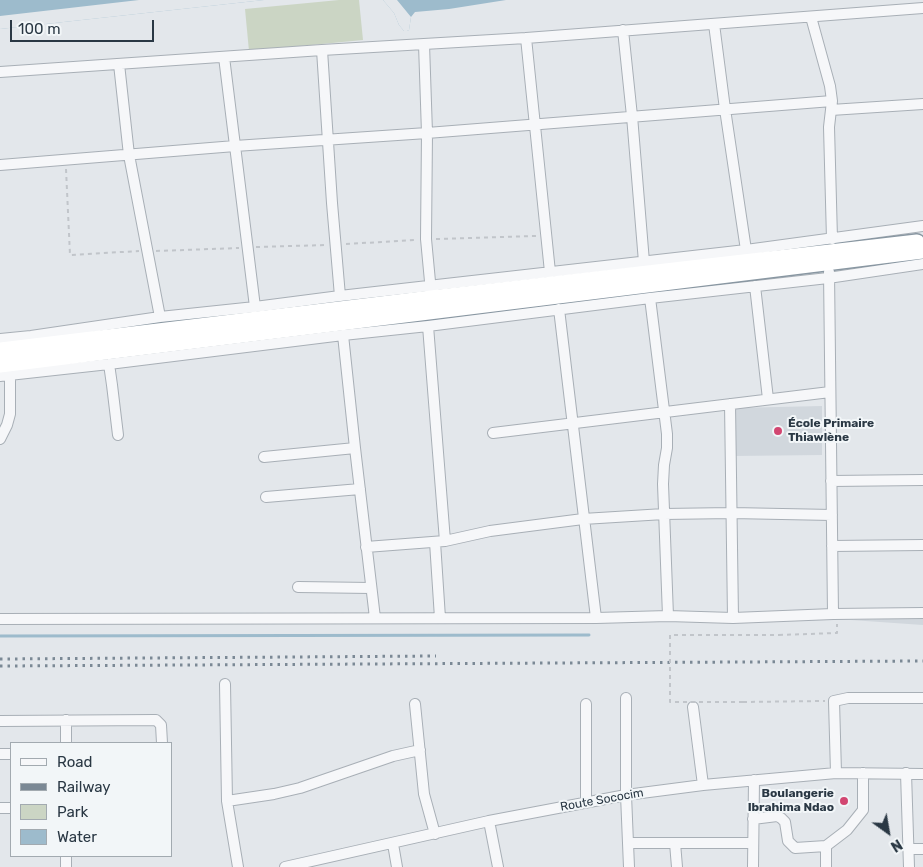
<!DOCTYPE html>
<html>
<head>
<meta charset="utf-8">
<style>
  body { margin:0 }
  #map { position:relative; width:923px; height:867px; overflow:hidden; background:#e3e7eb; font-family:Rubik,sans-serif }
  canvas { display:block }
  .legend { position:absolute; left:10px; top:742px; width:162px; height:115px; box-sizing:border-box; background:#f2f6f8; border:1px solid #a2aab0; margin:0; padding:6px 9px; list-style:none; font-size:15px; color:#2a3844 }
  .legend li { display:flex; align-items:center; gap:10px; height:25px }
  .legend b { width:25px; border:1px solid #a2aab0 }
  .north { position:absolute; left:863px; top:807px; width:50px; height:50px; -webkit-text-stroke:4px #f2f6f8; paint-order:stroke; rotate:148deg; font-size:14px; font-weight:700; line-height:20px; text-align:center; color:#2a3844 }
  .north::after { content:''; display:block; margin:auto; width:18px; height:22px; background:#2a3844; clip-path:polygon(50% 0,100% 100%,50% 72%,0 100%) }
  .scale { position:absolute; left:10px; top:20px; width:144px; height:22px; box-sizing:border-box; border:2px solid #2a3844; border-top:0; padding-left:6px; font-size:15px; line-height:18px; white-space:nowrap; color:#2a3844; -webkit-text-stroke:4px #f2f6f8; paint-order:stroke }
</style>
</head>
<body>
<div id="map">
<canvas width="923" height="867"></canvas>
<ul class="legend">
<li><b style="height:6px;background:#f6f7f9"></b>Road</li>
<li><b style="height:6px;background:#7b8995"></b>Railway</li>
<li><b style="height:14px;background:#cbd5c4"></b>Park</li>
<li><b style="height:14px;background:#9dbbcc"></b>Water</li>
</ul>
<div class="north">N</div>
<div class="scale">100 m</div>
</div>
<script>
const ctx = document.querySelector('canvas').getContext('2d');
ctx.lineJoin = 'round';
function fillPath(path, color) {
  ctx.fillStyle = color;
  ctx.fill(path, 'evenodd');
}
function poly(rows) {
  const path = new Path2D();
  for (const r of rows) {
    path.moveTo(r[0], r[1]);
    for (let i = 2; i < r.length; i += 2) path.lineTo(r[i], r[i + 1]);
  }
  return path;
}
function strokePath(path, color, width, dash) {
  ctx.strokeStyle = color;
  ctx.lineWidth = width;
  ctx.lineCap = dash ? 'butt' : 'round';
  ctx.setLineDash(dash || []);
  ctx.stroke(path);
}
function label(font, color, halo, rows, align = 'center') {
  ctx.font = font + ' Rubik,sans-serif';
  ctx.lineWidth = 4;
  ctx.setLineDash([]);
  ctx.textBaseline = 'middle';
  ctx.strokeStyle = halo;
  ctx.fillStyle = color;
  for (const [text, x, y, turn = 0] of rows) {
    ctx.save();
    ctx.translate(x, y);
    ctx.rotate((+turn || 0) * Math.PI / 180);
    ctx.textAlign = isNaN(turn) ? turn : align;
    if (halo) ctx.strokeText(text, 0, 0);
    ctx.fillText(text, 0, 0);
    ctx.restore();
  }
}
const built = poly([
  [822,406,822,455,733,456,733,408],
  [923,618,923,625,851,620]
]);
const green = poly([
  [339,0,359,0,363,40,249,51,245,9]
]);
const water = poly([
  [0,0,264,0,0,29],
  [383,0,506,0,449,9,415,12,411,17,409,30,407,31,404,31,399,25,394,13]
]);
const pier = poly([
  [139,0,264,0,0,29,0,16],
  [383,0,397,0,411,17,409,30,407,31,404,31,399,25,394,13]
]);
const stream = poly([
  [0,636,589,635]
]);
const path = poly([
  [66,169,70,255,139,251],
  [436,239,536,236],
  [346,244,416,240],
  [256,247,326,245],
  [156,251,239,248],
  [779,635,837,633,837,624],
  [743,702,825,701]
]);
const minor = poly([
  [811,17,830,86,832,101,829,127,832,239],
  [714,24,725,109,746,250],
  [623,30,632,116,644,262],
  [526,38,550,272],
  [424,44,427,133,426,239,431,292],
  [322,50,332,203,340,296],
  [224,57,255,307],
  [119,64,129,155,160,317],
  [0,72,322,50,526,38,923,8],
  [831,110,923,104],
  [0,165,235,146,427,133,832,101],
  [829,272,833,614],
  [755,286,768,399],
  [650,298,667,434,667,448,664,465,663,484,668,616],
  [559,309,596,618],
  [428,326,445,541],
  [343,335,355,448,375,618],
  [0,339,31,336,160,317,255,307,340,296,746,250,923,226],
  [109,364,112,385,118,435],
  [0,376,109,364,343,335,428,326,650,298,828,278,923,264],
  [730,404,733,618],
  [493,433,830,392],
  [0,439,7,425,10,414,10,374],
  [264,457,355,448],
  [831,481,923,480],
  [266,497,360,489],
  [435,542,440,618],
  [832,546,923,545],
  [366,547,445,541,490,531,583,519,664,514,732,513,832,515],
  [298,587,371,588],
  [0,619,596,618,668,616,733,618,833,614,923,613],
  [225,684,227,801,238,867],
  [626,698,626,795,629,867],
  [415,704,424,794,435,834],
  [586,704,586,803],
  [693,707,703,785],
  [0,721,156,720,161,725,162,743],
  [66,743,66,720],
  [0,754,11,754],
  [836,773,834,701,848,698,923,698],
  [906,773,909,867],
  [227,801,274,794,300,788,393,756,420,750],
  [0,808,11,808],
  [753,819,777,816,781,818,785,822,788,841,795,848,826,846,847,830,863,810,863,773],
  [489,821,498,867],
  [628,843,753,843],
  [675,843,677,867],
  [393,844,397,867],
  [826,846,826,867],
  [908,849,923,849],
  [66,867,66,856],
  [285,867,489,821,626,795,703,785,836,773,923,774],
  [753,867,754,780]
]);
const highway = poly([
  [0,350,431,298,917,242],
  [0,365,923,251]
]);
const rail = poly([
  [0,659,436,656],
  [0,666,923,661]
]);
const pathBridge = poly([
  [743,702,670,702,670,635,779,635]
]);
const markers = [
  [778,431,5,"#d24671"],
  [844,801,5,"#d24671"]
];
const poiNames = [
  ["École Primaire",788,424],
  ["Thiawlène",788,438],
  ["Boulangerie",834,794,"right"],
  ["Ibrahima Ndao",834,808,"right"]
];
const streetNames = [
  ["Route Sococim",602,800,-10]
];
fillPath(built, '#d1d7dd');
fillPath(green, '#cbd5c4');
fillPath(water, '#9dbbcc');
fillPath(pier, '#e3e7eb');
strokePath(stream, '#9dbbcc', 3);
strokePath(minor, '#a8afb6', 12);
strokePath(highway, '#8997a2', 18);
strokePath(path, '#c1c5ca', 2, [4, 4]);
strokePath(minor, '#f6f7f9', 10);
strokePath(highway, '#fff', 15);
strokePath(rail, '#7b8995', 3, [2.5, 5]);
strokePath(pathBridge, '#c1c5ca', 2, [4, 4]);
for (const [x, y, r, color] of markers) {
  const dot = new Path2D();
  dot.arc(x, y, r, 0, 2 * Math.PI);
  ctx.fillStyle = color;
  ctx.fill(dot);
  strokePath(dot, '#f2f6f8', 2);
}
label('bold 12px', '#2a3844', '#f2f6f8', poiNames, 'left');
label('12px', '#2a3844', '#f2f6f8', streetNames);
</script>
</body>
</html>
